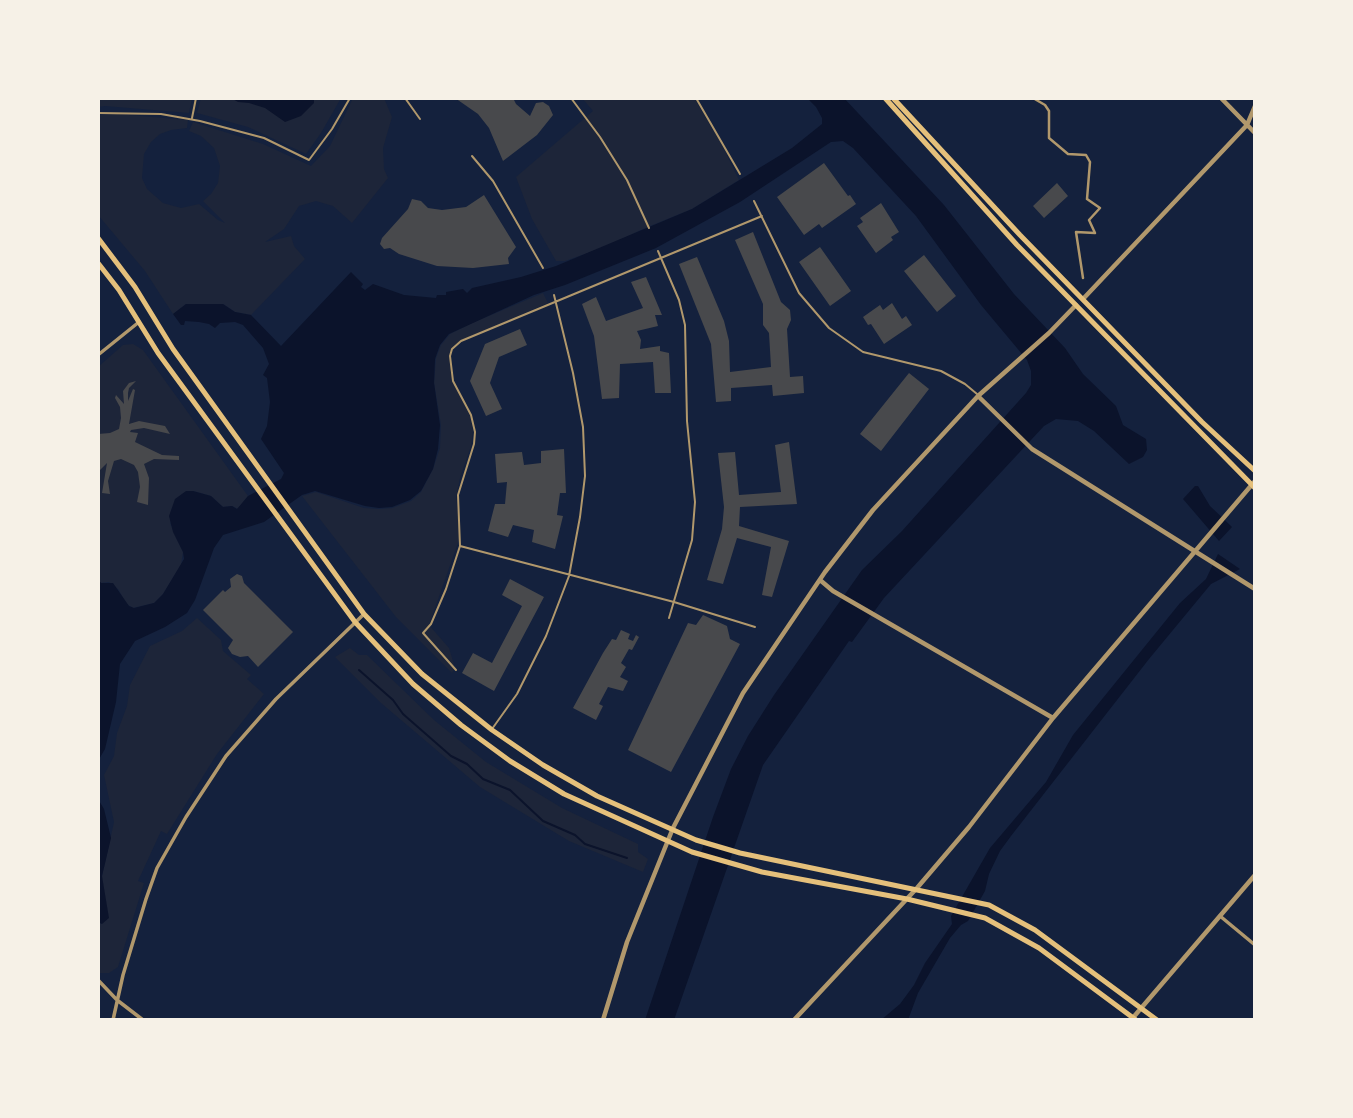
<!DOCTYPE html>
<html>
<head>
<meta charset="utf-8">
<style>
  body { margin:0 }
  #map { position:relative; width:1353px; height:1118px; overflow:hidden; background:#14213d; font-family:"DejaVu Sans",sans-serif }
  canvas { display:block }
  .frame { position:absolute; inset:0; border:100px solid #f6f1e7; pointer-events:none }
</style>
</head>
<body>
<div id="map">
<canvas width="1353" height="1118"></canvas>
<div class="frame"></div>
</div>
<script>
const ctx = document.querySelector('canvas').getContext('2d');
ctx.lineJoin = 'round';
function fillPath(path, color) {
  ctx.fillStyle = color;
  ctx.fill(path, 'evenodd');
}
function poly(rows) {
  const path = new Path2D();
  for (const r of rows) {
    path.moveTo(r[0], r[1]);
    for (let i = 2; i < r.length; i += 2) path.lineTo(r[i], r[i + 1]);
  }
  return path;
}
function strokePath(path, color, width, dash) {
  ctx.strokeStyle = color;
  ctx.lineWidth = width;
  ctx.lineCap = dash ? 'butt' : 'round';
  ctx.setLineDash(dash || []);
  ctx.stroke(path);
}
const green = poly([
  [98,98,192,98,189,113,105,106,98,107],
  [201,98,341,98,321,133,306,154,248,127,197,113],
  [353,98,384,98,392,117,383,148,384,169,388,178,352,223,333,206,316,201,299,206,284,229,265,242,291,236,294,246,305,259,251,315,235,312,223,304,186,304,173,314,145,271,98,215,98,115,117,114,188,120,187,128,171,130,160,134,151,142,144,154,142,178,147,189,163,203,181,208,199,204,218,220,225,223,203,201,211,194,218,183,220,166,214,148,201,136,189,131,193,122,263,144,311,166,330,146],
  [582,98,694,98,722,145,739,180,692,209,643,229,605,247,565,261,556,261,532,219,516,177,593,111],
  [543,293,548,303,462,340,455,345,450,356,453,381,470,416,473,431,471,446,460,478,456,497,460,537,429,625,449,648,455,668,452,673,396,617,302,496,316,492,364,508,379,509,392,508,411,501,421,492,433,469,440,448,441,425,434,383,436,358,441,345,450,334,472,323],
  [133,344,143,350,248,496,238,509,232,506,223,507,211,496,193,491,170,523,183,552,181,565,163,594,154,603,133,608,125,603,119,590,109,582,100,583,98,579,98,367,123,345],
  [197,618,221,640,223,651,251,675,247,679,264,694,217,754,167,834,161,831,138,881,144,883,118,967,109,973,99,973,98,922,102,924,102,876,114,822,104,775,114,756,117,733,127,706,130,685,150,646,182,631],
  [350,648,359,655,367,655,434,720,486,762,562,808,638,844,638,852,648,859,643,872,569,841,480,787,381,703,335,657]
]);
const water = poly([
  [231,98,314,98,314,103,301,116,285,122,265,108,249,103,238,102],
  [807,98,844,98,944,205,1014,294,1065,348,1083,374,1116,406,1123,425,1146,439,1147,450,1143,457,1129,464,1094,431,1078,421,1056,419,1044,426,884,598,852,642,849,641,763,765,674,1020,645,1020,713,817,731,769,748,736,774,695,862,570,902,531,1026,393,1031,385,1031,371,1027,360,981,305,916,216,853,148,843,141,831,142,740,202,656,248,565,285,534,295,449,334,440,345,435,359,434,383,440,425,438,449,433,469,421,491,410,500,392,507,379,508,365,506,315,491,302,495,264,522,223,535,214,548,195,600,187,613,165,627,135,641,120,664,116,702,105,749,98,761,98,579,101,583,113,583,129,606,134,608,154,603,163,594,184,559,183,552,173,532,169,516,175,499,186,491,193,491,211,496,223,507,232,506,237,509,248,496,281,479,284,473,261,439,267,426,270,402,267,378,263,375,269,364,263,348,243,325,235,322,220,323,215,328,209,324,199,322,185,321,184,325,181,325,173,314,186,304,223,304,235,312,251,315,281,346,351,272,363,284,361,287,365,290,373,284,404,295,436,298,437,295,446,295,446,292,463,289,467,293,472,288,521,277,556,266,692,209,792,148,822,124,822,118,816,107],
  [1195,486,1198,486,1210,506,1232,527,1219,541,1183,499],
  [1218,554,1240,569,1211,584,1149,659,1011,836,1000,851,989,874,985,891,968,921,961,925,950,938,918,993,908,1020,881,1020,900,1004,914,985,925,963,952,924,951,916,990,848,1046,782,1073,735,1180,603,1206,579],
  [98,799,104,809,111,838,102,876,109,918,102,924,98,922]
]);
const stream = poly([
  [359,670,393,700,403,714,451,756,467,764,483,779,510,790,543,821,575,835,585,844,627,858]
]);
const building = poly([
  [455,98,516,98,514,100,516,104,530,116,536,103,543,102,549,106,553,115,537,135,503,161,489,128,478,114],
  [824,163,848,196,850,195,856,204,822,228,819,224,804,235,777,197],
  [1057,183,1068,196,1044,218,1033,206],
  [484,195,516,247,508,258,509,264,473,268,437,266,399,254,390,248,384,249,380,244,382,238,408,209,412,199,421,201,428,208,442,210,466,207],
  [881,203,899,232,891,237,893,240,876,253,857,226,863,222,860,218],
  [753,232,781,302,790,310,791,320,787,329,790,377,803,376,804,393,773,396,772,385,731,388,731,401,716,402,711,344,679,264,697,257,724,321,729,341,730,372,771,367,769,333,763,325,763,304,735,240],
  [820,247,851,291,830,306,799,262],
  [924,255,956,296,937,312,904,271],
  [646,277,662,315,655,315,658,326,637,331,641,340,640,349,660,346,660,351,669,353,671,393,655,393,653,362,620,364,619,398,602,399,594,336,582,304,596,297,606,321,643,308,631,282],
  [892,303,902,319,906,316,912,325,884,344,871,324,868,325,863,317,880,305,883,310],
  [520,329,527,345,499,357,490,383,502,409,486,416,470,381,485,344],
  [909,373,929,389,881,451,860,434],
  [136,381,129,388,128,393,128,401,133,389,135,390,129,424,139,421,165,426,170,434,144,428,131,430,130,432,138,433,135,442,162,455,179,456,179,460,154,459,144,464,149,478,148,505,137,502,140,487,138,472,134,465,121,459,114,461,108,481,110,494,102,493,107,463,98,472,98,434,110,433,119,429,121,418,120,407,115,398,116,395,124,404,123,391,129,383],
  [789,442,797,504,740,507,739,526,789,541,772,597,762,595,771,547,737,538,723,584,707,580,722,529,724,507,718,453,735,452,739,495,781,492,775,445],
  [564,449,566,493,560,493,557,515,563,516,555,549,532,542,534,530,513,525,508,537,488,531,495,504,505,504,507,482,497,483,495,454,522,452,524,465,541,463,541,451],
  [237,574,242,576,244,583,293,632,258,667,248,656,240,657,232,654,228,648,233,640,203,610,223,590,225,592,231,587,230,579],
  [510,579,544,597,494,691,462,673,473,653,492,663,522,606,502,595],
  [703,615,727,626,730,639,740,644,671,772,628,750,688,623,696,625],
  [621,630,630,634,628,639,633,641,636,635,639,637,632,650,629,649,621,663,626,667,620,677,628,681,623,691,608,687,599,704,603,706,596,720,573,708,603,653,612,639,616,640]
]);
const service = poly([
  [405,98,420,119],
  [571,98,600,137,627,180,649,228],
  [696,98,740,174],
  [98,113,161,114,200,121,264,138,309,160,332,129,350,98],
  [192,118,196,98],
  [472,156,493,181,543,268],
  [754,201,799,293,829,328,863,352,941,371,965,384,977,394],
  [658,251,679,300,685,325,687,421,695,502,692,540,669,618],
  [460,546,674,602,755,627],
  [456,670,423,633,431,624,446,589,460,546,458,495,474,444,475,432,471,415,453,381,450,356,452,349,461,341,762,216],
  [492,729,517,694,546,636,569,576,580,517,585,476,583,427,573,373,554,295]
]);
const pedestrian = poly([
  [1033,98,1045,105,1049,111,1049,138,1068,154,1086,155,1090,162,1087,199,1100,208,1089,220,1095,233,1076,232,1083,278]
]);
const minor = poly([
  [98,355,139,322],
  [1220,916,1255,945],
  [98,980,117,1000,143,1020],
  [113,1020,123,975,146,899,157,868,186,817,226,756,276,699,364,614]
]);
const tertiary = poly([
  [1221,98,1255,133],
  [1083,299,1247,125,1255,106],
  [978,396,1032,449,1255,589],
  [820,580,833,591,1053,718],
  [603,1020,627,942,673,828,743,693,825,572,873,510,978,396,1049,333,1076,305],
  [794,1020,917,888,969,827,1053,718,1255,481],
  [1131,1020,1255,875]
]);
const secondary = poly([
  [885,98,1017,245,1255,488],
  [893,98,1020,235,1202,422,1255,471],
  [98,238,135,287,173,349,364,614,422,674,492,730,543,765,597,796,696,840,740,853,989,905,1035,930,1157,1020],
  [98,263,119,290,158,353,355,622,413,684,461,725,510,761,564,794,692,852,762,872,907,899,985,918,1039,948,1136,1020]
]);
fillPath(green, '#1d2539');
fillPath(water, '#0b132b');
strokePath(stream, '#0b132b', 2);
fillPath(building, '#48494c');
strokePath(service, '#b1986c', 2);
strokePath(pedestrian, '#b1986c', 2.5);
strokePath(minor, '#b1986c', 3.5);
strokePath(tertiary, '#b1986c', 4.5);
strokePath(secondary, '#e5c07b', 5);
</script>
</body>
</html>
